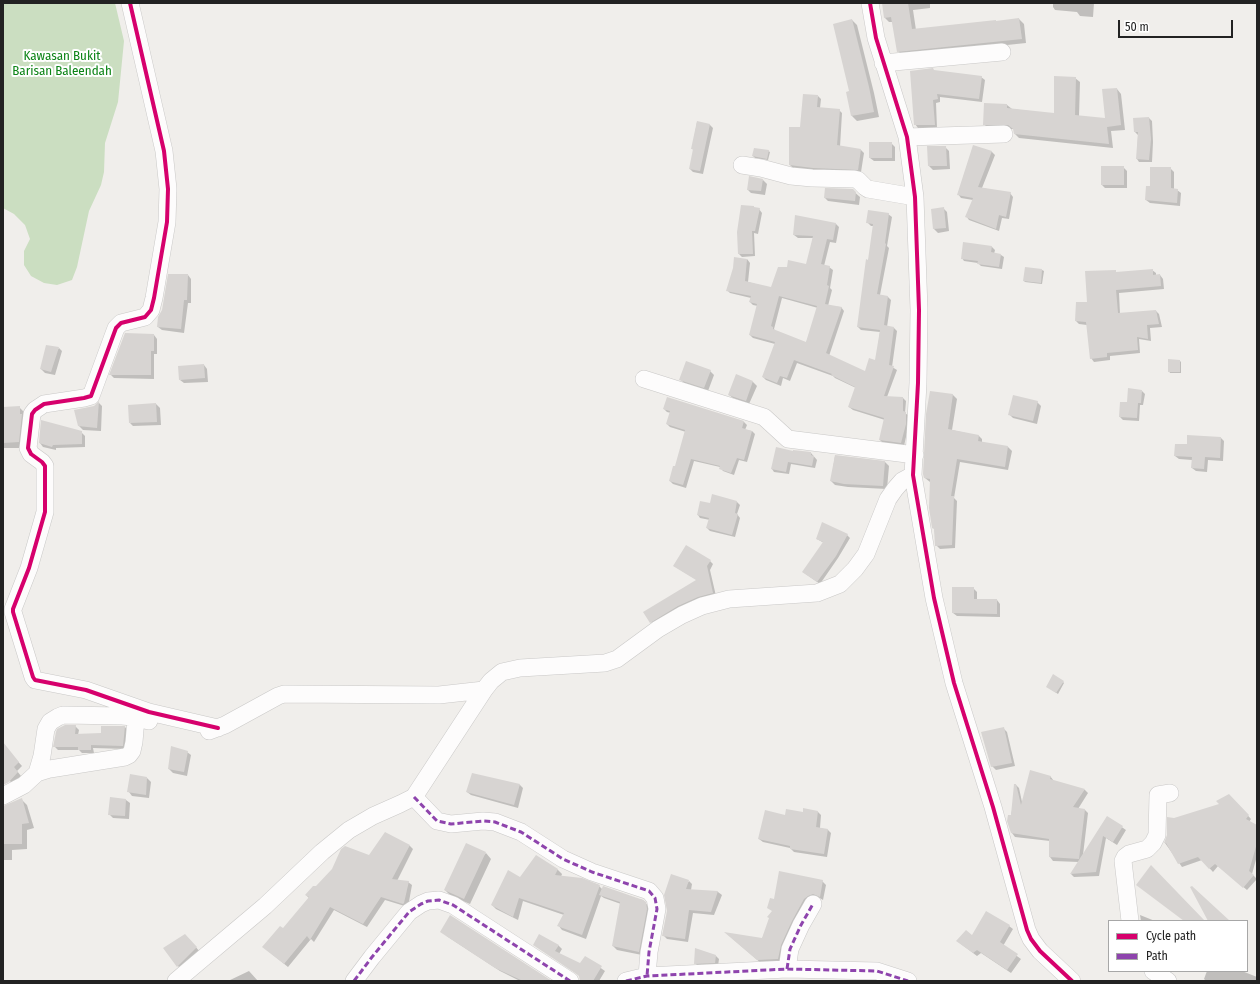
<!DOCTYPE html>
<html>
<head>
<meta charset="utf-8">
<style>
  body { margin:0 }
  #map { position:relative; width:1260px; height:984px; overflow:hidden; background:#f0eeeb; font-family:"Fira Sans Condensed",sans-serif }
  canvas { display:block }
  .frame { position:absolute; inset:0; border:4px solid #222; pointer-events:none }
  .legend { position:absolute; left:1108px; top:920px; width:140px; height:52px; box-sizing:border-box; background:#fff; border:1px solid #a7a7a7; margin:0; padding:5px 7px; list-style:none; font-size:12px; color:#222 }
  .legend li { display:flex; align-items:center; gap:8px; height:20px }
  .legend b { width:20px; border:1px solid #a7a7a7 }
  .scale { position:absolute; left:1118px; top:20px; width:115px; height:18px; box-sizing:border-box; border:2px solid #222; border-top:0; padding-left:5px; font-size:12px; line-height:14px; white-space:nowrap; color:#222; -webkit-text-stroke:3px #fff; paint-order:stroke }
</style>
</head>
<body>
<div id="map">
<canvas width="1260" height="984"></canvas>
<div class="frame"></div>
<ul class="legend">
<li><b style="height:5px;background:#d6006c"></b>Cycle path</li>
<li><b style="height:5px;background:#8e44ad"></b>Path</li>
</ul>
<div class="scale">50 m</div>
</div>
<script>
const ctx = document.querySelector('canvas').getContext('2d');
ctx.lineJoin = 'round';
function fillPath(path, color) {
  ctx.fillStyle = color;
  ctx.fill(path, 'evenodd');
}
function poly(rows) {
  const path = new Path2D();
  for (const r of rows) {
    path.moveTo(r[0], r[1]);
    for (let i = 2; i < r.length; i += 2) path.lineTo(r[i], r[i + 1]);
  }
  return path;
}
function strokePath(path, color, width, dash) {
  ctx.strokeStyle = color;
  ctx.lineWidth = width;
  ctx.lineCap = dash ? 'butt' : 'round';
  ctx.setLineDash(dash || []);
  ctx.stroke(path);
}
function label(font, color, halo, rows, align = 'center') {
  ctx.font = font + ' "Fira Sans Condensed",sans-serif';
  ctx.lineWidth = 4;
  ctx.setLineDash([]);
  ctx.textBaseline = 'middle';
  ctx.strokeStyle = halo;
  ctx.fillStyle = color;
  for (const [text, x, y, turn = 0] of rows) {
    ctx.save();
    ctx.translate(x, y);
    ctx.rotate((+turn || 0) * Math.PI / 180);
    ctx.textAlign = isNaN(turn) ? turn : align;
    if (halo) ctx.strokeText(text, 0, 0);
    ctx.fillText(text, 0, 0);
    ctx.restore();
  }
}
const forest = poly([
  [3,3,115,3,124,41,118,102,105,143,104,172,101,185,89,211,77,267,72,280,57,285,44,283,31,276,24,265,24,251,30,239,25,225,14,214,3,208]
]);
const shadow = poly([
  [883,3,930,3,930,8,913,10,916,30,996,21,997,22,1019,19,1024,24,1026,43,903,56,898,51,893,22,889,22,885,18],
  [1053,3,1094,3,1093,17,1080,16,1077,12,1055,10,1053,7],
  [852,20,857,25,874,93,879,117,857,121,852,116,850,92],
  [935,71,981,77,985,80,982,102,940,97,940,102,936,103,937,128,918,128,915,124],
  [1075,78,1080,82,1079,116,1106,119,1117,89,1121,94,1125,130,1111,131,1113,148,1019,138,1015,134,1014,129,989,129,984,124,985,104,1007,105,1012,109,1055,114],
  [818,96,821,99,820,108,839,110,842,113,840,147,861,150,864,153,861,172,816,171,793,168,790,165,801,128],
  [1149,118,1152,121,1153,142,1152,162,1139,162,1137,159,1138,135,1135,132],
  [697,122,710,125,713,128,703,174,693,172,690,169,694,150,692,149],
  [891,143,895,147,895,161,874,161,870,158],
  [945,147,949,151,950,169,933,170,929,166],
  [973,147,992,152,995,155,982,188,1010,193,1013,197,1009,219,1002,218,999,231,969,220,966,216,973,200,961,198,958,194],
  [768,151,770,152,768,160,755,158,753,156],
  [1123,167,1127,171,1127,188,1105,188,1102,185],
  [1170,168,1174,172,1174,189,1177,190,1181,193,1180,206,1150,203,1146,200,1151,187],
  [763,180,767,184,765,195,751,193,748,190],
  [852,190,860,197,859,205,828,201,825,198],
  [943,208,947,212,949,231,938,233,934,229,932,210],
  [759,209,762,213,758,234,754,233,755,256,742,257,739,254],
  [888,214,892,217,887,246,889,248,880,295,888,297,891,300,887,327,894,328,897,331,892,367,897,370,887,397,903,398,906,401,905,413,909,416,908,428,904,446,883,443,880,440,885,420,853,410,849,407,856,388,835,378,833,376,797,363,790,381,783,378,781,386,766,380,763,377,775,344,753,338,750,335,758,306,753,305,750,302,751,298,730,293,727,290,747,259,750,263,748,282,771,288,807,265,813,238,798,238,794,235,836,224,839,227,836,243,830,242,824,266,829,267,833,270,830,288,832,290,828,306,841,307,844,311,829,356,865,373,876,361,880,332,861,330,858,327,874,226,871,226,867,222],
  [782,298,818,308,806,343,776,332,774,329],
  [964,243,992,247,995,250,994,254,1001,255,1004,257,1002,269,981,266,978,263,964,261,962,258],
  [1026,268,1042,270,1044,271,1042,284,1025,282,1024,281],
  [1152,270,1156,273,1156,276,1160,275,1163,279,1164,289,1119,293,1120,314,1156,311,1159,314,1162,327,1150,328,1151,341,1139,339,1140,353,1110,356,1110,360,1094,362,1091,358,1087,325,1079,324,1076,321,1088,303,1115,271,1117,273],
  [188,275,191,279,191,303,188,303,184,333,162,330,158,327],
  [154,335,157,339,157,354,154,354,154,379,114,378,111,375],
  [59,348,62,351,55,375,45,373,41,369],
  [1180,361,1181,362,1181,373,1170,373,1169,371],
  [204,365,207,369,208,382,184,383,180,380],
  [710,371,714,375,708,391,684,383,680,379],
  [737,376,753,382,757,386,749,404,733,398,729,395],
  [1142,391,1145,394,1143,405,1140,405,1139,421,1123,420,1120,417,1128,403],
  [931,392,953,395,957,399,952,430,979,436,982,439,982,443,1008,447,1012,451,1008,470,960,462,954,498,957,501,955,548,940,549,936,545,930,482,925,478],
  [1037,402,1041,406,1037,424,1013,418,1009,414],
  [99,403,102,406,101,431,83,430,79,426,94,407],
  [156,404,160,408,161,425,133,426,130,423],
  [19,407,25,413,24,448,3,448,3,408],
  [664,409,744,422,747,425,745,430,752,431,755,434,747,462,739,460,734,475,723,471,720,467,694,461,686,488,673,484,670,481,676,468,686,432,670,427,667,424,671,413,667,412],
  [81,432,85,436,85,447,56,448,56,450,43,447,40,443],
  [1221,438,1224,441,1223,461,1208,460,1207,472,1196,471,1192,468,1192,460,1179,459,1175,456,1188,445],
  [794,451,811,453,817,460,815,468,791,464,789,474,774,472,772,469],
  [835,456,885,462,889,466,887,489,848,487,835,485,831,481],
  [737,502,740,505,737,514,740,518,735,537,710,531,707,528,710,520,700,518,698,515,710,505],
  [847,535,850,538,838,558,820,584,803,572,824,543,817,539],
  [710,561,713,564,710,570,716,596,654,625,651,622,697,580,674,566],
  [973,588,977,592,977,600,997,600,1000,604,1000,617,957,616,953,613],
  [1063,682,1064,683,1058,694,1049,688],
  [75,726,79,730,78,735,102,734,125,727,128,731,126,749,93,748,94,753,82,753,79,750,58,750,55,747],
  [1003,728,1007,732,1015,766,996,770,992,766],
  [187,752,191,755,187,776,173,773,169,769],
  [3,756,13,756,22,766,17,771,21,776,14,784,8,780,3,783],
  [1050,776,1054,781,1085,790,1088,793,1078,809,1085,810,1088,813,1083,855,1107,817,1126,830,1117,845,1106,838,1099,876,1074,877,1071,874,1079,862,1053,861,1050,857,1050,841,1015,837,1012,833,1011,816,1016,785,1019,788,1022,802],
  [147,778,151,782,149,798,132,796,129,792],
  [520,785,523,788,518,808,471,795,467,792],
  [1229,795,1251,819,1249,822,1257,827,1257,856,1252,874,1257,879,1247,890,1218,866,1213,872,1202,860,1182,867,1165,843,1174,819,1221,805],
  [111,799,126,800,130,803,129,819,113,818,109,814],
  [22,800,27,805,34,828,27,830,27,849,12,850,12,860,3,860,3,807],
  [818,812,821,815,820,828,828,830,831,833,827,857,794,852,790,848,763,842,759,839,803,813],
  [385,833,410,846,413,849,397,881,408,882,412,885,408,907,385,900,367,927,334,910,314,942,311,939,288,967,267,950,309,898,306,895,316,887,370,857],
  [486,853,491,859,470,904,451,896,445,890],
  [536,856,558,870,562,874,561,877,599,886,603,890,643,900,649,907,642,955,617,950,613,946,621,904,604,898,601,896,586,939,562,930,558,925,564,915,523,901,518,920,496,909,492,905,521,879],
  [689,881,692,884,691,890,718,892,722,895,714,915,693,913,688,942,667,939,663,935,668,911],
  [822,881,826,885,823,900,818,897,782,962,762,964,726,933,762,939,773,912,775,900],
  [1140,915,1155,921,1141,921],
  [1009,926,1013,929,1003,946,1021,959,1011,973,981,953,977,956,961,944,972,936],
  [445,935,550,981,520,981,500,971],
  [189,939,200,952,181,970,165,948],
  [535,945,558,945,562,949,559,954,581,965,585,957,605,971,599,981,581,981,579,975],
  [716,956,719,959,718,966,699,967,695,963],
  [249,971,258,981,228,981],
  [1207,971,1242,971,1257,977,1257,981,1206,981,1204,979],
  [787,980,823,981,824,981,767,981]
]);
const building = poly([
  [882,3,908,3,912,29,996,20,996,21,1019,18,1022,39,897,52,891,17,884,18],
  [852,19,869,87,874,112,851,116,846,92,849,91,833,24],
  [933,68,934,70,982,76,979,99,937,94,938,99,933,100,935,125,914,125,910,71],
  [1054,76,1076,77,1075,115,1105,118,1102,89,1117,88,1121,125,1107,127,1109,144,1014,134,1013,129,1008,125,983,125,984,103,1007,104,1007,108,1054,113],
  [803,94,818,95,817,107,840,109,837,145,861,149,858,170,813,168,789,165,789,127,800,127],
  [1149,117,1151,139,1149,160,1136,159,1138,132,1134,132,1133,118],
  [697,121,710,124,700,171,689,169,693,149,691,149],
  [869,142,892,142,892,158,869,158],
  [973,145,992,151,978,187,1011,192,1006,217,999,215,996,229,965,217,973,198,957,195],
  [927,146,946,146,947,166,928,166],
  [754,148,769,150,767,159,752,156],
  [1101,166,1124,166,1124,185,1101,185],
  [1150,167,1171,167,1171,188,1178,189,1177,203,1145,200,1146,186,1150,186],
  [749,176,763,179,761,191,747,190],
  [825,188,853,189,856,192,855,201,824,198],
  [741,205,754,206,754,207,760,208,755,231,752,231,753,254,738,254,737,232],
  [944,207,946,228,933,229,931,209],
  [868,210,889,213,885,243,886,244,877,294,888,296,884,325,894,327,889,365,894,366,884,396,903,397,903,411,906,412,906,424,901,443,879,440,884,418,848,407,855,387,831,375,832,374,794,360,787,378,780,376,777,383,762,377,775,342,749,335,757,304,749,302,751,296,726,291,733,268,734,257,747,259,745,281,771,287,778,267,787,267,788,260,806,264,813,236,793,235,795,215,836,223,833,240,827,239,821,264,830,266,827,285,829,286,825,304,842,307,826,353,865,371,869,358,875,360,880,330,857,327,866,259,868,260,873,224,866,223],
  [779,296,817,306,806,342,773,329,773,327,771,326],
  [963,242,992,246,991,252,1001,254,999,267,977,264,978,261,961,259],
  [1025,267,1042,269,1041,283,1023,281],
  [1153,269,1153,275,1160,274,1161,286,1116,290,1118,313,1156,310,1159,324,1147,325,1148,339,1137,337,1138,350,1107,353,1107,357,1090,359,1086,322,1075,321,1076,302,1087,302,1085,271,1116,270,1116,272],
  [168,274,188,274,187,300,184,300,181,329,157,327,158,317,162,310],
  [125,333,154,334,154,351,151,351,151,375,109,375],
  [46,345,59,347,51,372,40,369],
  [1168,359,1180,360,1180,372,1168,372],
  [686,361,711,370,704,388,679,380],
  [204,364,205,378,179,380,178,366],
  [736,374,753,381,746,401,728,395],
  [1128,388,1142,390,1141,403,1138,403,1137,418,1119,417,1120,402,1127,402],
  [930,391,953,394,948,429,979,435,978,441,1008,446,1005,467,957,459,951,496,954,496,952,545,935,546,934,529,932,528,929,508,930,479,924,478,923,474,926,414],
  [1013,395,1038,401,1033,421,1008,415],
  [667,397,744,421,742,428,752,431,744,460,737,458,731,473,719,469,720,466,691,459,683,485,669,481,673,466,675,466,685,430,666,424,670,411,663,409],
  [99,401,97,428,78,426,74,410,94,406],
  [156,403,157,422,129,423,128,405],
  [20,406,20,414,22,414,19,442,3,443,3,407],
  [41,420,82,431,82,444,53,445,52,447,39,443],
  [1187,435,1221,437,1220,458,1205,457,1204,469,1191,468,1192,457,1174,456,1175,444,1187,444],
  [776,447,793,451,793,450,811,452,811,455,814,456,812,466,788,462,786,472,771,469],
  [835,455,885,461,883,486,844,484,830,481],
  [712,494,737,501,735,513,738,514,732,535,706,528,709,518,697,515,700,501,710,503],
  [822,522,848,534,836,556,817,582,802,572,823,542,816,539],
  [686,545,711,560,707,566,713,593,698,597,678,606,650,623,643,612,696,580,673,566],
  [952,587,974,587,974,599,997,599,997,614,952,613],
  [1053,674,1064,681,1056,693,1046,687],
  [65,725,76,725,75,734,101,733,101,726,125,726,123,746,91,745,91,750,78,750,78,747,53,747,56,732,57,729],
  [1004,727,1012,763,991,767,981,732],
  [3,742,19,762,14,767,18,772,9,782,3,785],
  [171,746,188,751,184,772,168,769],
  [1030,770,1051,776,1050,779,1085,789,1073,807,1085,809,1079,859,1049,857,1049,839,1011,833,1007,821,1008,815,1011,815,1014,784,1016,784,1021,805],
  [472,773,520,784,514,805,466,792],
  [130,774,147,777,146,795,127,792],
  [1229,794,1249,815,1246,819,1257,825,1257,843,1249,871,1254,875,1243,888,1215,864,1209,869,1198,857,1178,864,1166,843,1164,843,1167,835,1167,817,1174,818,1219,804,1216,801],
  [110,797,126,799,125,816,108,815],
  [22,798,29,823,22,824,22,844,3,844,3,806],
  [803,808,818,811,816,827,828,829,824,854,790,849,790,846,758,839,765,810,785,815,786,809,803,812],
  [1107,816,1123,826,1113,842,1103,836,1096,872,1070,874],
  [385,832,410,845,392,879,409,881,404,903,403,904,381,897,363,924,330,907,310,940,307,936,284,964,262,947,280,926,283,928,309,897,305,895,313,886,316,886,332,869,341,849,345,846,369,855],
  [466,843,486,852,464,899,444,890],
  [536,855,558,869,555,875,582,878,600,885,582,935,557,926,564,913,519,898,513,917,491,905,508,870,520,877],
  [1151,865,1205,921,1184,921,1136,885],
  [779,871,823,880,820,897,813,894,808,896,804,899,792,921,781,945,778,959,757,960,724,932,762,938,769,918,767,917,772,911,767,908,770,898,774,899],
  [671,874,689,880,686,889,718,891,711,912,689,910,685,939,662,936,667,911,664,895],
  [603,886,643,900,646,902,647,909,639,952,612,946,620,902,599,895],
  [1192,886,1230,921,1208,921,1190,887],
  [986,911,1010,925,1000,942,1018,954,1007,970,977,950,973,953,956,941,966,930,972,935],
  [450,915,552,981,523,981,495,968,440,932],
  [185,934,197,947,177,967,163,948],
  [539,934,559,945,555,951,580,963,585,956,602,966,593,981,580,981,579,976,575,973,533,945],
  [695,948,716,955,715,963,694,964]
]);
const minor = poly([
  [130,3,164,151,168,189,167,222,154,298,151,310,145,317,121,323,116,328,91,396,84,398,44,404,35,410,32,414,28,448,31,454,42,462,45,466,45,512,29,568,13,609,13,612,33,677,35,680,86,690,149,712,218,728],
  [870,3,876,38,907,137,915,197,919,310,918,383,913,475,934,598,954,683,993,807,1027,930,1031,939,1040,951,1072,981],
  [883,63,1002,52],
  [907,137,1004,134],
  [742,165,761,168,791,176,812,178,854,179,858,180,865,187,868,189,915,197],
  [644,379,764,417,788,439,915,455],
  [209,731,225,725,278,696,284,694,439,695,484,690],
  [37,773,50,769,125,757,129,755,132,751,134,742,136,718],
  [3,796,24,785,37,773,42,756,46,729,50,722,58,717,63,715,122,716,133,717,149,721],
  [414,797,437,821,451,824,483,821,495,822,521,832,563,859,592,872,649,891,655,898,657,909,649,952,647,976],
  [1130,921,1123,861,1125,857,1129,854,1147,849,1153,843,1157,835,1158,795,1170,793],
  [787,969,790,949,801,925,813,904],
  [1153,971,1168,981],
  [176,981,265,906,322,852,349,830,373,816,400,804,414,797,484,690,491,681,502,672,520,668,605,663,617,659,658,629,682,615,702,606,729,599,817,593,840,584,855,569,866,554,888,499,895,489,902,481,913,475],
  [354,981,372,957,409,912,421,904,428,901,439,900,453,905,570,981],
  [626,981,647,976,787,969,877,971,908,981]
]);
const quiet = poly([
  [414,797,437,821,451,824,483,821,495,822,521,832,563,859,592,872,649,891,655,898,657,909,649,952,647,976],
  [787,969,790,949,801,925,813,904],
  [354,981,372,957,409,912,421,904,428,901,439,900,453,905,570,981],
  [626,981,647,976,787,969,877,971,908,981]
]);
const cycleway = poly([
  [130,3,164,151,168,189,167,222,154,298,151,310,145,317,121,323,116,328,91,396,84,398,44,404,35,410,32,414,28,448,31,454,42,462,45,466,45,512,29,568,13,609,13,612,33,677,35,680,86,690,149,712,218,728],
  [870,3,876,38,907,137,915,197,919,310,918,383,913,475,934,598,954,683,993,807,1027,930,1031,939,1040,951,1072,981]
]);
const parkNames = [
  ["Kawasan Bukit",62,56],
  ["Barisan Baleendah",62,71]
];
fillPath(forest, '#cbdec1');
fillPath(shadow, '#0003');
fillPath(building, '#d7d4d2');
strokePath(minor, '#c9c8c7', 18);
strokePath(minor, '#fdfcfc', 17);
strokePath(quiet, '#8e44ad', 3, [6, 3]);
strokePath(cycleway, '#d6006c', 4);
label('13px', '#0c8416', '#fff', parkNames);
</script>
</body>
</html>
